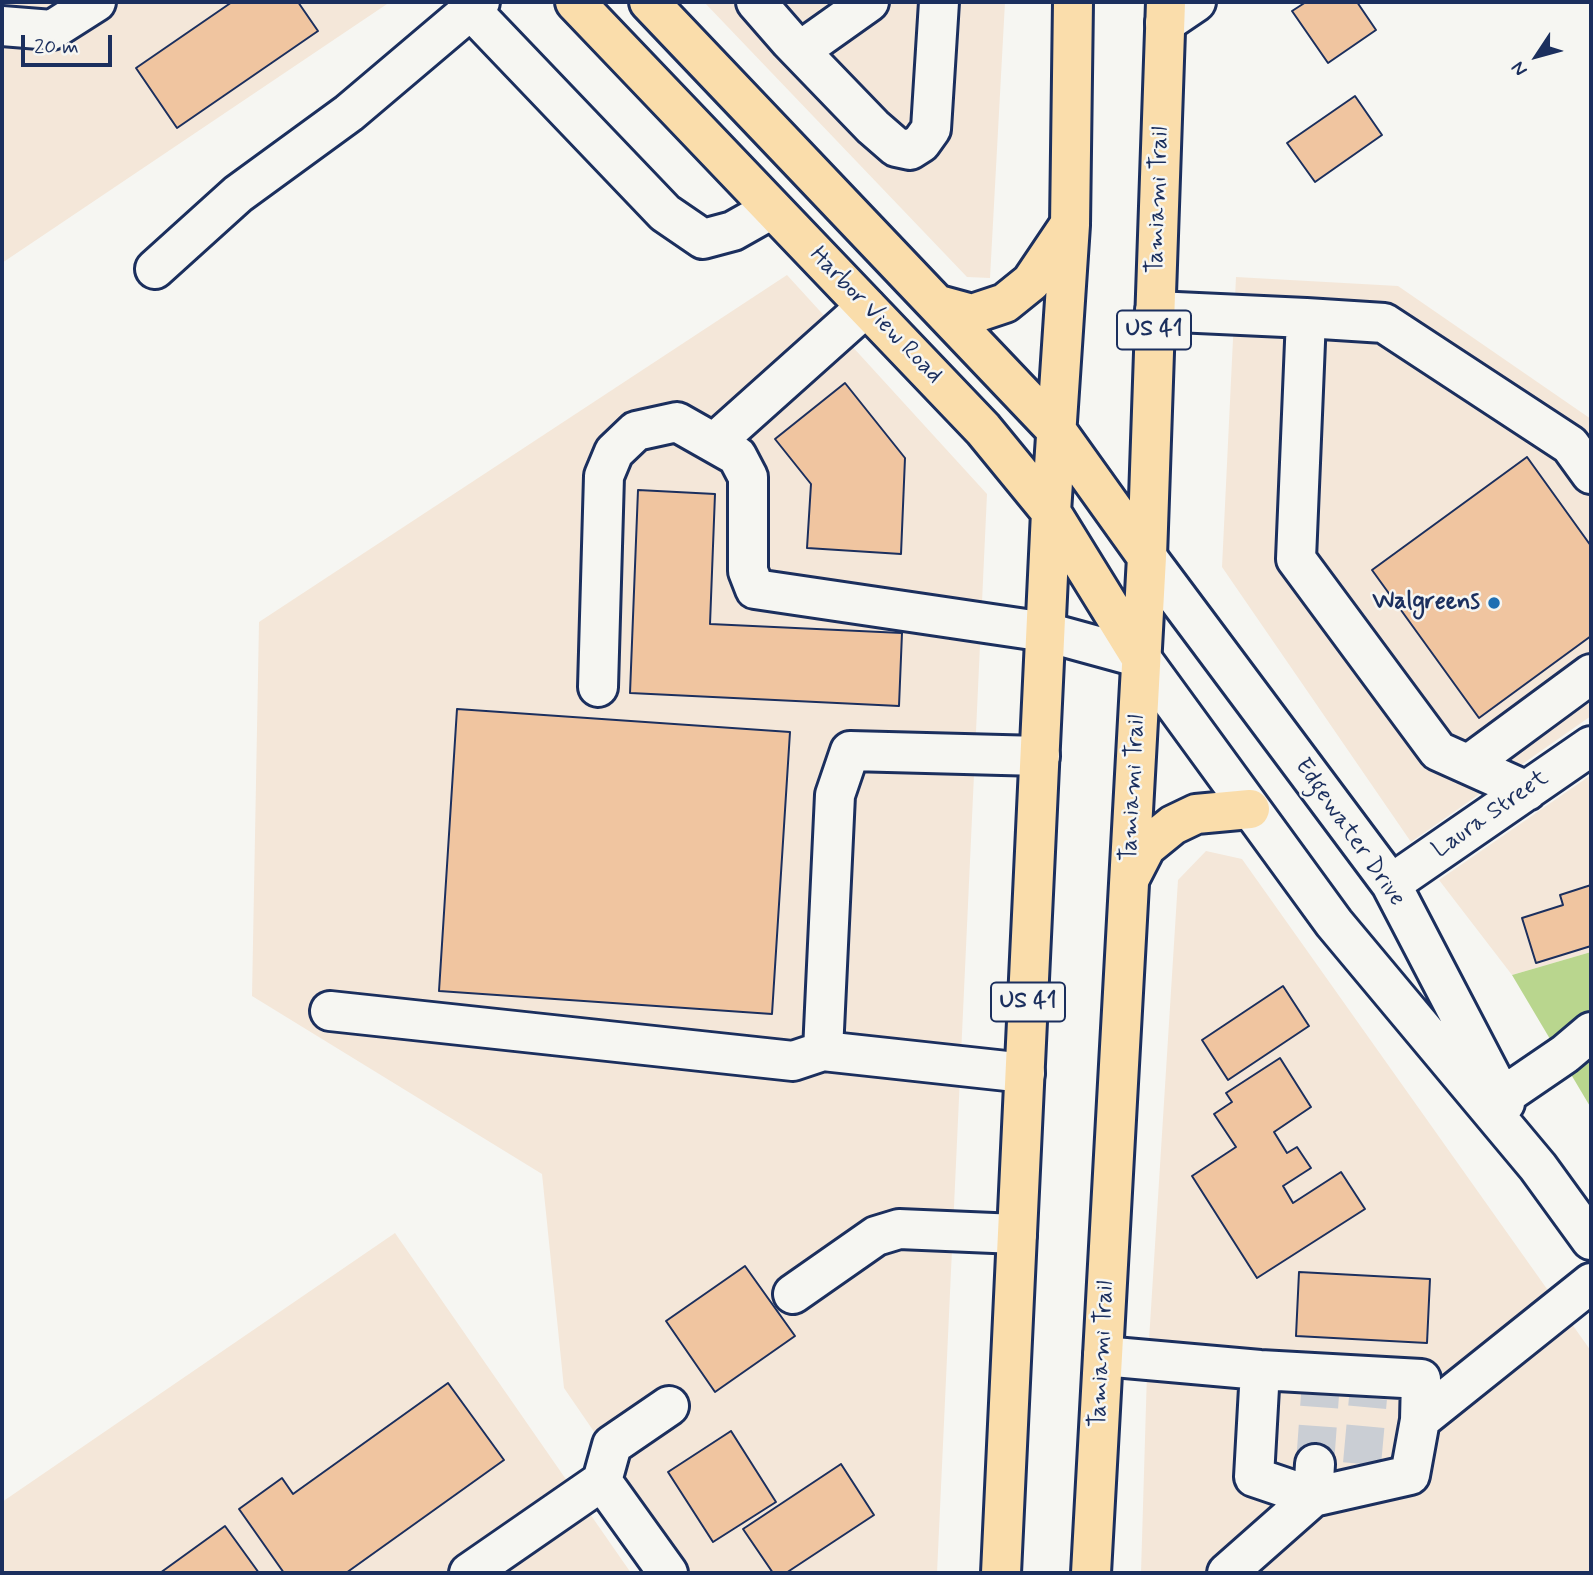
<!DOCTYPE html>
<html>
<head>
<meta charset="utf-8">
<style>
  body { margin:0 }
  #map { position:relative; width:1593px; height:1575px; overflow:hidden; background:#f6f6f2; font-family:Mynerve,sans-serif }
  canvas { display:block }
  .frame { position:absolute; inset:0; border:4px solid #1b2f5e; pointer-events:none }
  .north { position:absolute; left:1502px; top:21px; width:70px; height:70px; -webkit-text-stroke:5px #f6f6f2; paint-order:stroke; rotate:234deg; font-size:19px; font-weight:700; line-height:28px; text-align:center; color:#1b2f5e }
  .north::after { content:''; display:block; margin:auto; width:24px; height:32px; background:#1b2f5e; clip-path:polygon(50% 0,100% 100%,50% 72%,0 100%) }
  .scale { position:absolute; left:21px; top:35px; width:91px; height:32px; box-sizing:border-box; border:4px solid #1b2f5e; border-top:0; padding-left:9px; font-size:21px; line-height:24px; white-space:nowrap; color:#1b2f5e; -webkit-text-stroke:5px #f6f6f2; paint-order:stroke }
</style>
</head>
<body>
<div id="map">
<canvas width="1593" height="1575"></canvas>
<div class="frame"></div>
<div class="north">N</div>
<div class="scale">20 m</div>
</div>
<script>
const ctx = document.querySelector('canvas').getContext('2d');
ctx.lineJoin = 'round';
function fillPath(path, color) {
  ctx.fillStyle = color;
  ctx.fill(path, 'evenodd');
}
function poly(rows) {
  const path = new Path2D();
  for (const r of rows) {
    path.moveTo(r[0], r[1]);
    for (let i = 2; i < r.length; i += 2) path.lineTo(r[i], r[i + 1]);
  }
  return path;
}
function strokePath(path, color, width, dash) {
  ctx.strokeStyle = color;
  ctx.lineWidth = width;
  ctx.lineCap = dash ? 'butt' : 'round';
  ctx.setLineDash(dash || []);
  ctx.stroke(path);
}
function label(font, color, halo, rows, align = 'center') {
  ctx.font = font + ' Mynerve,sans-serif';
  ctx.lineWidth = 5;
  ctx.setLineDash([]);
  ctx.textBaseline = 'middle';
  ctx.strokeStyle = halo;
  ctx.fillStyle = color;
  for (const [text, x, y, turn = 0] of rows) {
    ctx.save();
    ctx.translate(x, y);
    ctx.rotate((+turn || 0) * Math.PI / 180);
    ctx.textAlign = isNaN(turn) ? turn : align;
    if (halo) ctx.strokeText(text, 0, 0);
    ctx.fillText(text, 0, 0);
    ctx.restore();
  }
}
const built = poly([
  [2,2,390,2,2,263],
  [704,2,1005,2,990,278,967,277],
  [787,275,987,494,937,1573,691,1573,564,1388,542,1174,252,996,259,622],
  [1236,277,1398,286,1591,419,1591,716,1411,842,1222,567],
  [1591,775,1591,952,1512,975,1439,880],
  [1206,851,1242,859,1591,1351,1591,1573,1141,1573,1147,1372,1178,880],
  [395,1233,631,1573,2,1573,2,1502]
]);
const green = poly([
  [1591,952,1591,1108,1512,975]
]);
const building = poly([
  [232,2,298,2,318,31,177,128,136,68,232,2],
  [1306,2,1357,2,1376,30,1328,63,1292,11,1306,2],
  [1355,96,1382,135,1315,182,1287,143,1355,96],
  [845,383,905,458,901,554,807,548,811,484,775,439,845,383],
  [1527,457,1591,546,1591,636,1479,718,1372,570,1527,457],
  [638,490,715,494,710,624,902,633,899,706,630,693,638,490],
  [457,709,790,732,772,1014,439,991,457,709],
  [1591,885,1591,946,1536,963,1522,918,1563,905,1560,895,1591,885],
  [1283,986,1309,1026,1228,1080,1202,1040,1283,986],
  [1280,1058,1311,1107,1274,1132,1287,1153,1297,1147,1311,1168,1283,1186,1293,1203,1341,1172,1365,1209,1257,1278,1192,1176,1236,1147,1214,1114,1232,1102,1226,1093,1280,1058],
  [745,1266,795,1336,715,1392,666,1321,745,1266],
  [1299,1272,1430,1279,1427,1343,1296,1336,1299,1272],
  [448,1383,504,1460,346,1573,284,1573,239,1509,282,1478,293,1494,448,1383],
  [731,1431,776,1502,713,1542,668,1472,731,1431],
  [841,1464,874,1515,786,1573,773,1573,743,1529,841,1464],
  [225,1526,259,1573,160,1573,225,1526]
]);
const minorTunnel = poly([
  [1315,1464,1320,1395],
  [1362,1464,1368,1398]
]);
const minor = poly([
  [756,2,790,41,873,127,896,147,910,150,921,143,931,129,939,2],
  [471,10,665,213,703,239,733,231,772,209],
  [1165,23,1196,2],
  [2,26,52,30,96,2],
  [800,51,869,2],
  [155,269,238,194,349,113,480,2],
  [1155,311,1306,318,1296,559,1438,751,1527,791],
  [1306,318,1384,323,1570,445,1591,474],
  [714,443,866,307],
  [1147,557,1391,884,1505,1103],
  [598,687,604,476,614,452,636,431,677,422,737,456,748,477,748,571,755,589,1046,632,1141,658,1334,923,1538,1167,1591,1240],
  [1469,764,1591,674],
  [1391,884,1591,746],
  [330,1011,793,1061,823,1051,835,795,850,751,1040,756],
  [823,1051,1025,1073],
  [1502,1097,1565,1054,1591,1032],
  [793,1294,876,1236,899,1229,1017,1234],
  [1103,1356,1260,1370,1421,1379,1420,1420],
  [1260,1370,1254,1477,1313,1497,1315,1464],
  [602,1481,668,1573],
  [602,1481,612,1445,669,1406],
  [469,1573,602,1481],
  [1227,1573,1313,1497,1410,1475,1420,1420,1591,1283]
]);
const major = poly([
  [575,2,983,429,1051,512,1141,658],
  [649,2,1057,431,1147,557],
  [939,305,972,314,1005,303,1031,282,1068,227],
  [1130,878,1146,847,1173,825,1196,814,1250,809],
  [1001,1573,1051,512,1070,225,1073,2],
  [1091,1573,1147,557,1166,2]
]);
const markers = [
  [1494,603,7,"#1f6fb2"]
];
const shields = [
  [1154,330,74],
  [1028,1002,74]
];
const shieldNames = [
  ["US 41",1154,330],
  ["US 41",1028,1002]
];
const streetNames = [
  ["Tamiami Trail",1159,200,-88],
  ["Harbor View Road",875,316,46],
  ["Tamiami Trail",1134,788,-87],
  ["Laura Street",1491,815,-35],
  ["Edgewater Drive",1349,833,55],
  ["Tamiami Trail",1103,1354,-87]
];
const poiNames = [
  ["Walgreens",1480,603]
];
fillPath(built, '#f4e7d9');
fillPath(green, '#b9d68e');
fillPath(building, '#f0c5a0');
strokePath(building, '#1b2f5e', 2);
strokePath(minorTunnel, '#caced4', 38, [38, 19]);
strokePath(minor, '#1b2f5e', 44);
strokePath(major, '#1b2f5e', 44);
strokePath(minor, '#f6f6f2', 38);
strokePath(major, '#faddab', 38);
for (const [x, y, r, color] of markers) {
  const dot = new Path2D();
  dot.arc(x, y, r, 0, 2 * Math.PI);
  ctx.fillStyle = color;
  ctx.fill(dot);
  strokePath(dot, '#f6f6f2', 2.5);
}
for (const [x, y, w] of shields) {
  const box = new Path2D();
  box.roundRect(x - w / 2, y - 19.5, w, 39, 5);
  ctx.fillStyle = '#f6f6f2';
  ctx.fill(box);
  strokePath(box, '#1b2f5e', 2);
}
label('bold 23px', '#1b2f5e', null, shieldNames);
label('24px', '#1b2f5e', '#f6f6f2', streetNames);
label('bold 24px', '#1b2f5e', '#f6f6f2', poiNames, 'right');
</script>
</body>
</html>
